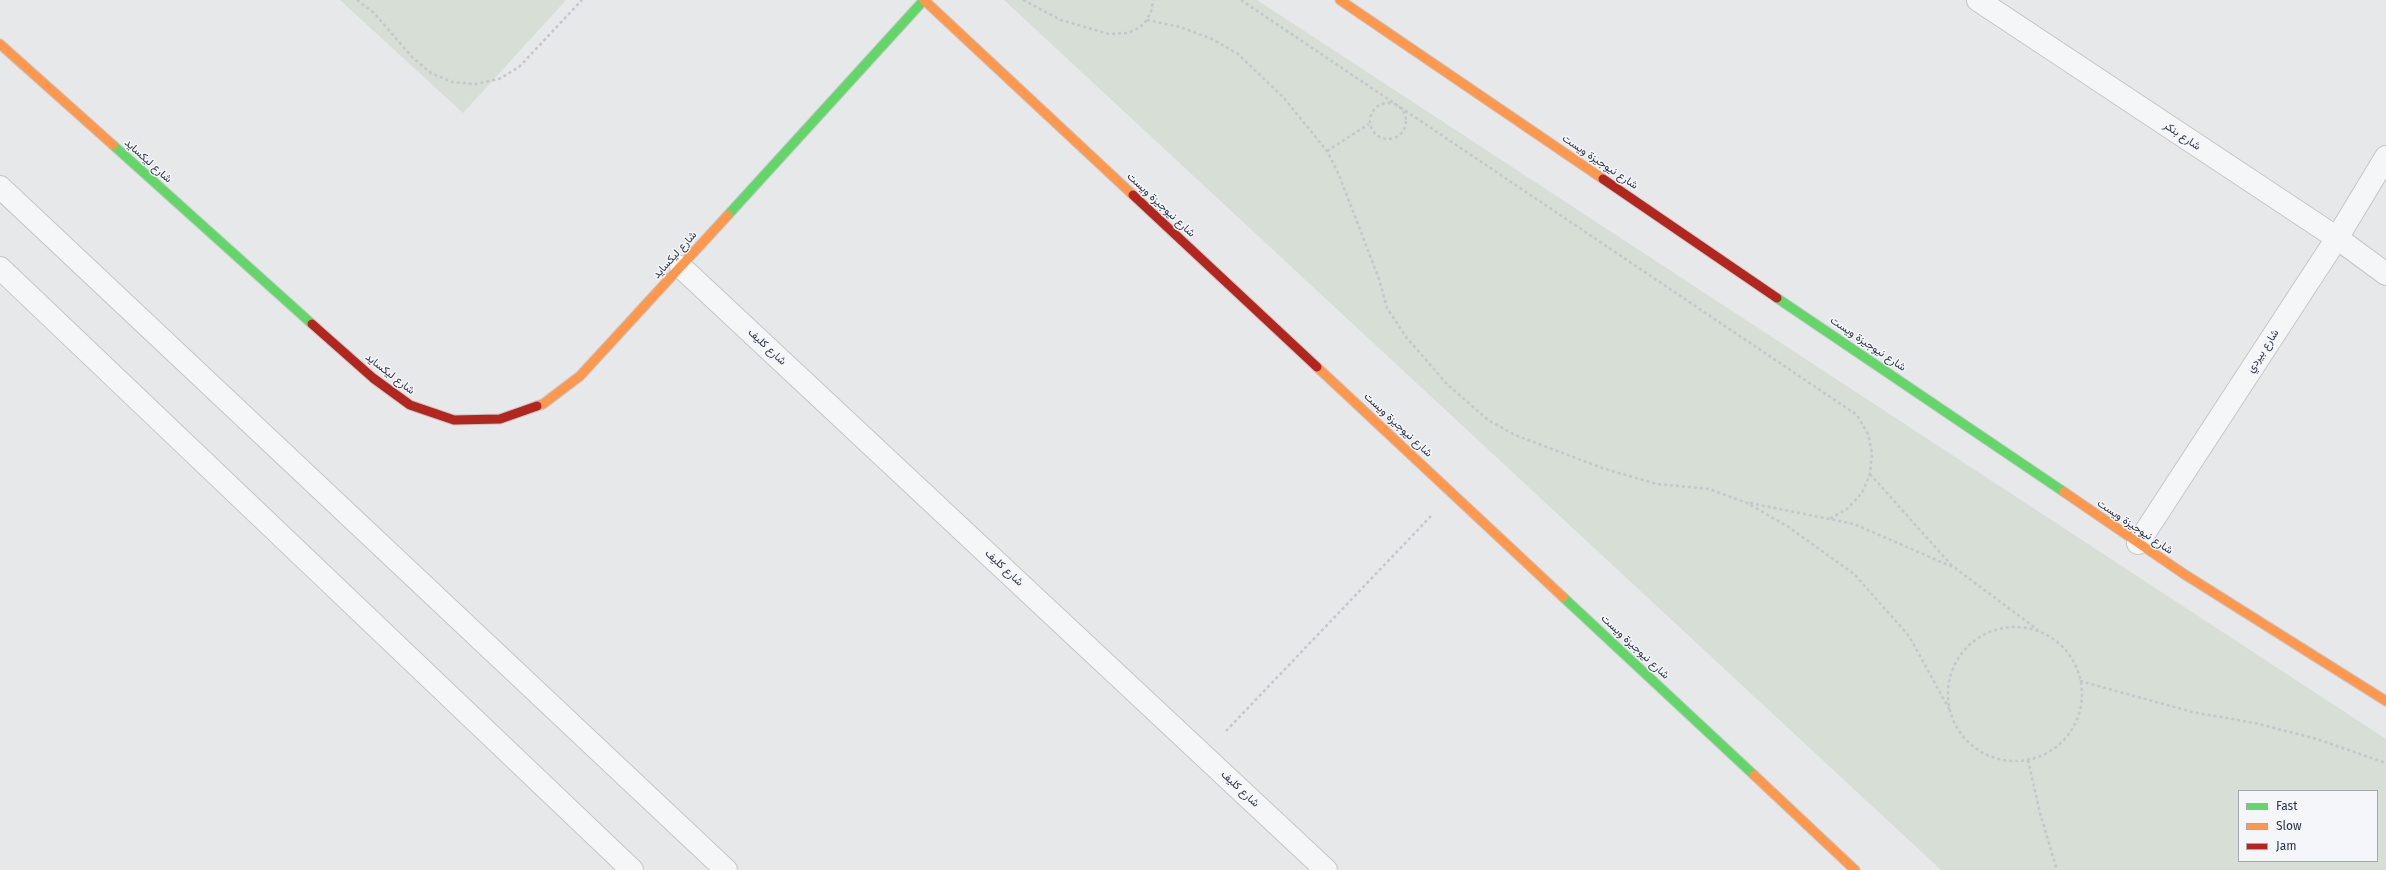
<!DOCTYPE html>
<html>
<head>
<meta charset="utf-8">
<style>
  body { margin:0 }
  #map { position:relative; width:2386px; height:870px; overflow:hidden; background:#e6e8ea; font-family:"Fira Sans",sans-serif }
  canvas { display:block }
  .legend { position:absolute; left:2238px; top:790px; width:140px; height:72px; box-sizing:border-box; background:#f4f6f9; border:1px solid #a4a8b1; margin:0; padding:5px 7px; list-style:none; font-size:12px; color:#2b3445 }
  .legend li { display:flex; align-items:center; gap:8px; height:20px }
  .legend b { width:20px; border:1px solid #a4a8b1 }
</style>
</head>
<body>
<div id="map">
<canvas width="2386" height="870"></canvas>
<ul class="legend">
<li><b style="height:5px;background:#63d668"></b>Fast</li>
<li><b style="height:5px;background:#ff974d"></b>Slow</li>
<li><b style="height:5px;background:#b3261e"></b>Jam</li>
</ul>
</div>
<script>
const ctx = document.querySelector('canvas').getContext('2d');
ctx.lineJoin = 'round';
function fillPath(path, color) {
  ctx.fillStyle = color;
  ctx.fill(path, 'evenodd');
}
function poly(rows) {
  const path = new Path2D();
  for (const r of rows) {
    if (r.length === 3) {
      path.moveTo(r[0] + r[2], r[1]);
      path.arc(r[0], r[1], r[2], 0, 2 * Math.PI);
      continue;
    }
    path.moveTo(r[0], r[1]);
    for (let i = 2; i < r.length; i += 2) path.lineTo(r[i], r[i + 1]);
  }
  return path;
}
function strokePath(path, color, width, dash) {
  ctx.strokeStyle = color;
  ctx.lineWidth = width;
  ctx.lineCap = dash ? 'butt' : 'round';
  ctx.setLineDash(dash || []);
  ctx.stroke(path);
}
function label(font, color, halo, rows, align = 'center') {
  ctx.font = font + ' "Fira Sans",Vazirmatn,sans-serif';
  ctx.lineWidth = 3;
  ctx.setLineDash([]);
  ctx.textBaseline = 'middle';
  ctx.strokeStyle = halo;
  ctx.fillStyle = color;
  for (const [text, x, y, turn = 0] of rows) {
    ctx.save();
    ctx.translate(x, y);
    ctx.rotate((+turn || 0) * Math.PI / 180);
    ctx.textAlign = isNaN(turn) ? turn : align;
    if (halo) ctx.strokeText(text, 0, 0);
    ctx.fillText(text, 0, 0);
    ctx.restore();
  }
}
const green = poly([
  [340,0,566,0,463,113],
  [1004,0,1257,0,2386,739,2386,870,1941,870],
  [2239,791,2377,791,2377,861,2239,861]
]);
const path = poly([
  [357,0,374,13,413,58,431,73,452,82,476,84,499,79,519,67,582,0],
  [1023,0,1061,20,1109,34,1128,33,1139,28,1147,20,1152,9,1153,0],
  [1241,0,1857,415,1868,434,1872,453,1870,474,1862,493,1847,509,1829,519],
  [1147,20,1180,27,1212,39,1238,54,1283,97,1327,151,1339,175,1379,279,1387,308,1406,337,1447,384,1488,420,1515,435,1605,469,1657,484,1709,489,1747,503,1787,526,1854,574,1909,636,1949,709],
  [1388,121,18],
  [1327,151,1369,124],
  [1870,474,1953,567],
  [1750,503,1854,524,1955,568,2038,630],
  [2015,694,67],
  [2080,681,2192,712,2255,723,2317,739,2386,763],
  [1226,731,1431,516],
  [2028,760,2040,813,2057,870]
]);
const street = poly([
  [1978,0,2337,238,2386,274],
  [0,187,726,870],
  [681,267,1326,870],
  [0,268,632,870],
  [2138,543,2337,238,2386,157]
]);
const fast = poly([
  [113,145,312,324],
  [728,215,924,0],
  [1777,298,2064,492],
  [1563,597,1754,775]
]);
const slow = poly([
  [924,0,1133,195],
  [1340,0,1603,179],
  [0,44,113,145],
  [1317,367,1563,597],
  [537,406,543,404,580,376,728,215],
  [2064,492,2184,574,2386,701],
  [1754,775,1855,870]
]);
const jam = poly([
  [1603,179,1777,298],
  [1133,195,1317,367],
  [312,324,373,378,410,405,454,420,500,419,537,406]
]);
const streetNames = [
  ["شارع بنكر",2182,136,34],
  ["شارع ليكسايد",148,161,42],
  ["شارع نيوجيزة ويست",1600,162,34],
  ["شارع نيوجيزة ويست",1161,205,43],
  ["شارع ليكسايد",675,255,-48],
  ["شارع نيوجيزة ويست",1868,344,34],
  ["شارع كليف",767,347,43],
  ["شارع بيردي",2263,351,-57],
  ["شارع ليكسايد",390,374,38],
  ["شارع نيوجيزة ويست",1398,425,43],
  ["شارع نيوجيزة ويست",2135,527,34],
  ["شارع كليف",1004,568,43],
  ["شارع نيوجيزة ويست",1635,647,43],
  ["شارع كليف",1240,789,43]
];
fillPath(green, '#d6ded6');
strokePath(street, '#c4c6c8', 24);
strokePath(fast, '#c4c6c8', 11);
strokePath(slow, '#c4c6c8', 11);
strokePath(jam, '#c4c6c8', 11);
strokePath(path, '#c5c6ca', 2.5, [3, 3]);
strokePath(street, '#f5f6f7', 22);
strokePath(fast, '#63d668', 9);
strokePath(slow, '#ff974d', 9);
strokePath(jam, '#b3261e', 9);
label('11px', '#2b3445', '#f4f6f9', streetNames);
</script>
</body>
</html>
